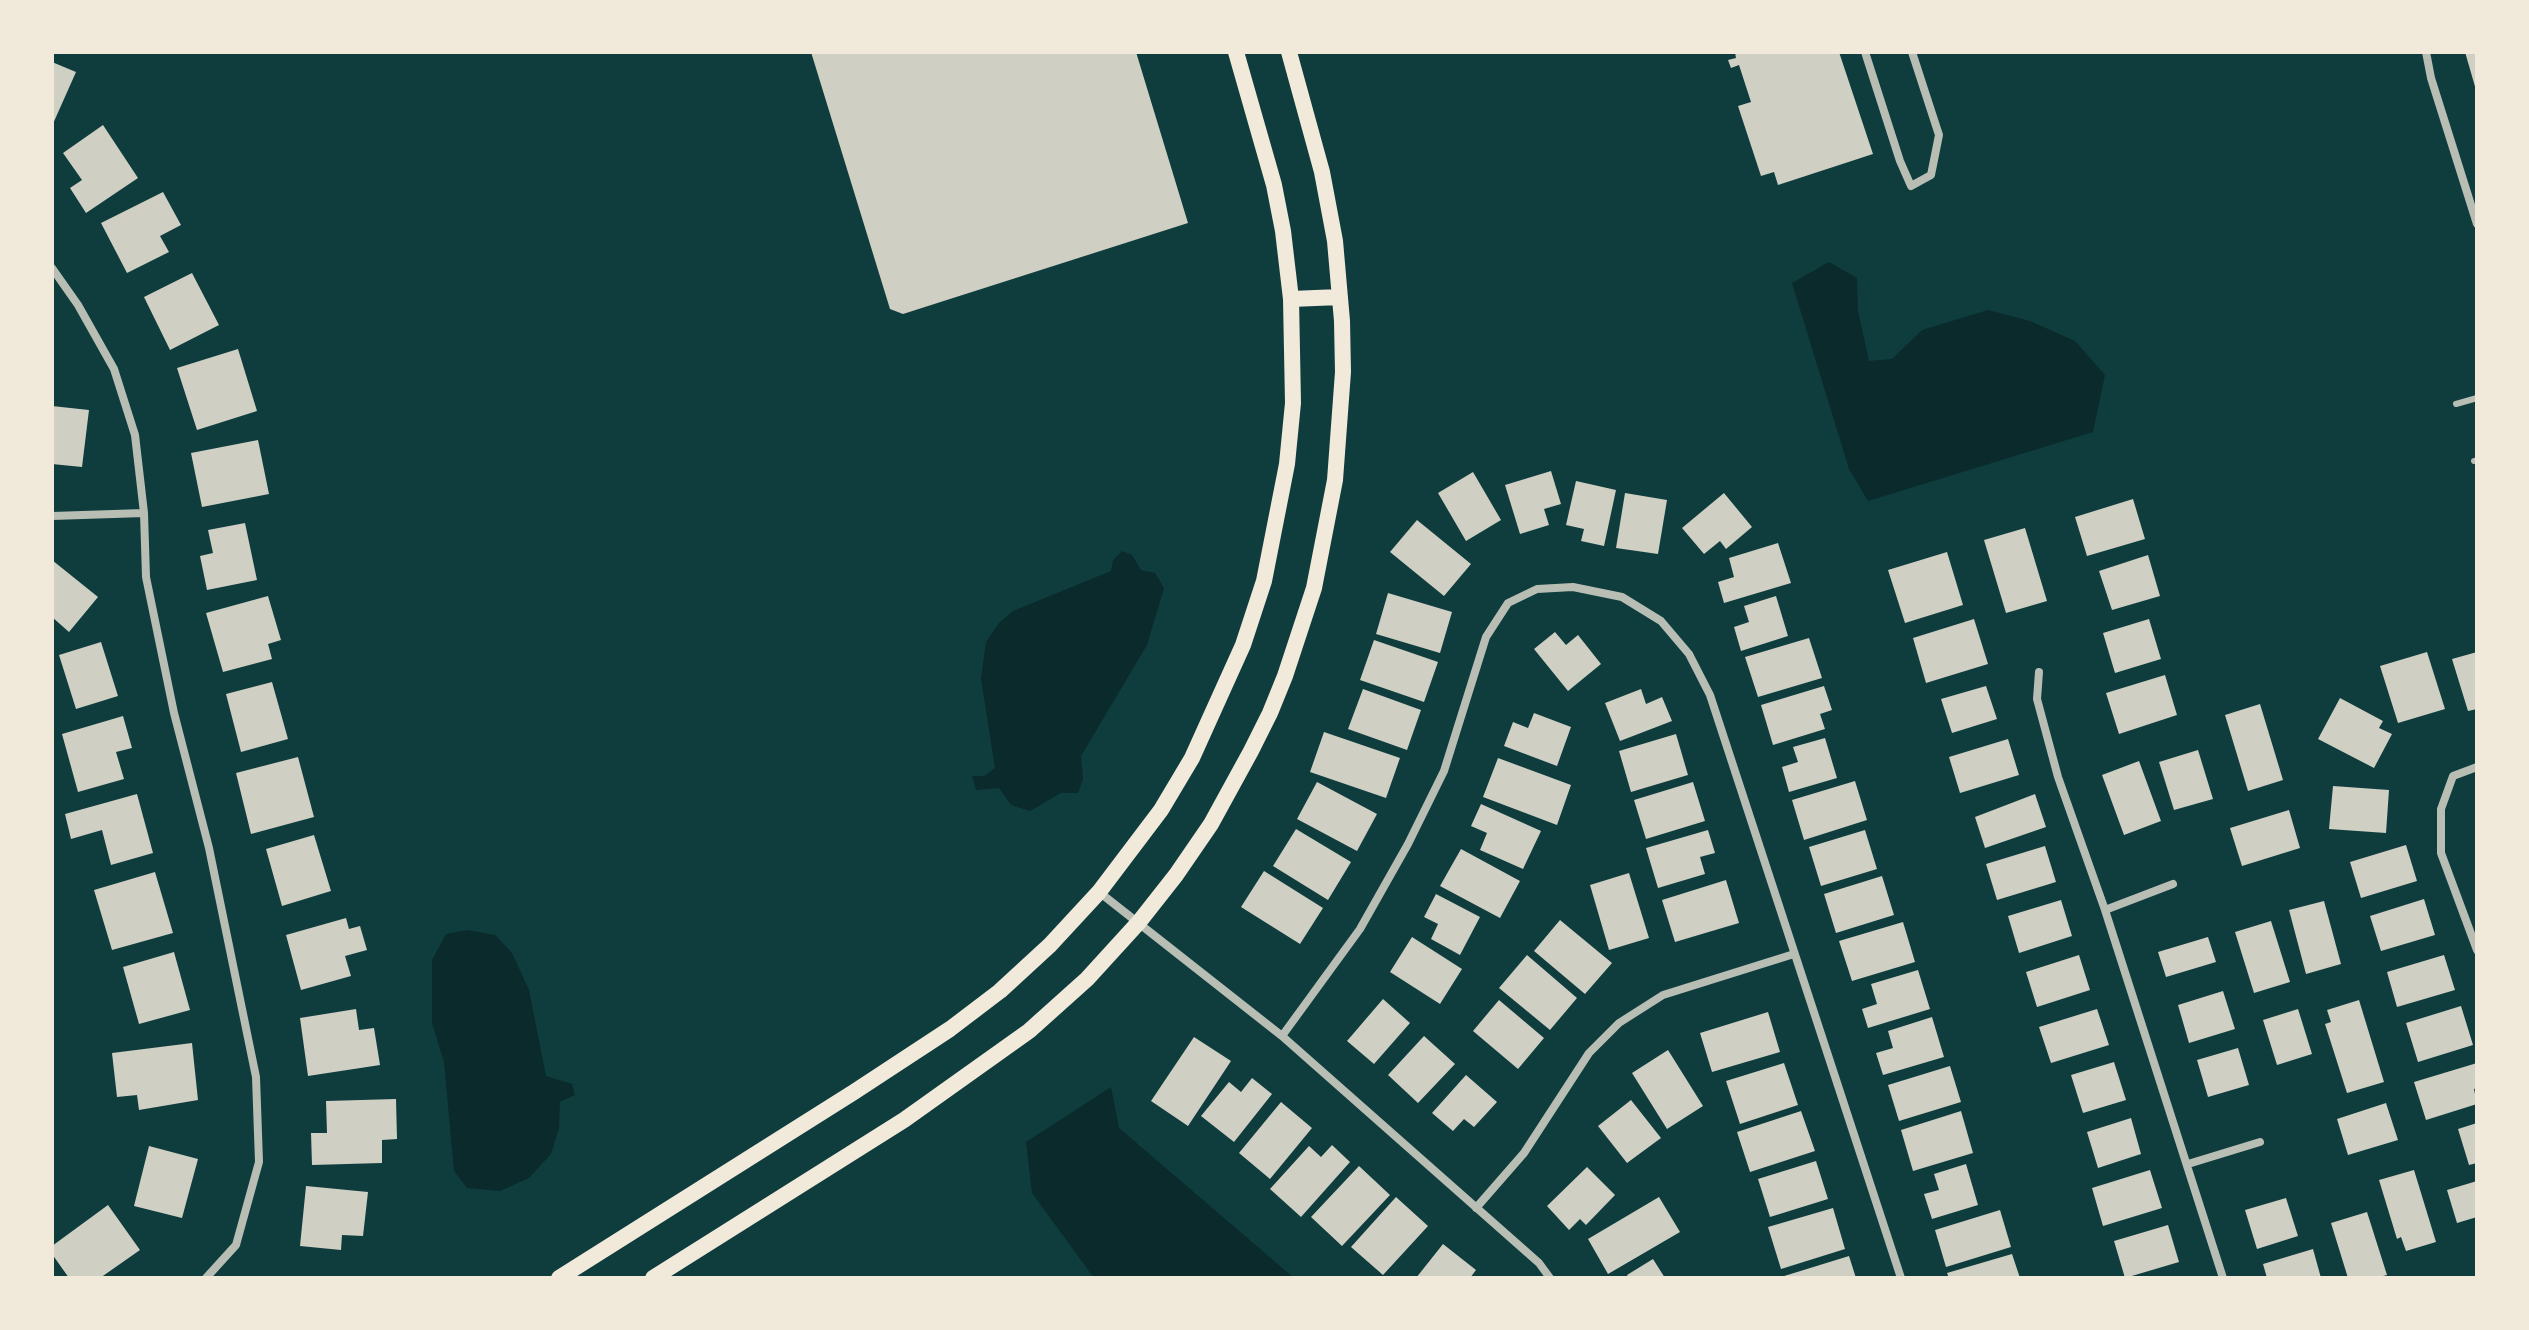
<!DOCTYPE html>
<html>
<head>
<meta charset="utf-8">
<style>
  body { margin:0 }
  #map { position:relative; width:2529px; height:1330px; overflow:hidden; background:#0f3d3e; font-family:Quicksand,sans-serif }
  canvas { display:block }
  .frame { position:absolute; inset:0; border:54px solid #f1e9da; pointer-events:none }
</style>
</head>
<body>
<div id="map">
<canvas width="2529" height="1330"></canvas>
<div class="frame"></div>
</div>
<script>
const ctx = document.querySelector('canvas').getContext('2d');
ctx.lineJoin = 'round';
function fillPath(path, color) {
  ctx.fillStyle = color;
  ctx.fill(path, 'evenodd');
}
function poly(rows) {
  const path = new Path2D();
  for (const r of rows) {
    path.moveTo(r[0], r[1]);
    for (let i = 2; i < r.length; i += 2) path.lineTo(r[i], r[i + 1]);
  }
  return path;
}
function strokePath(path, color, width, dash) {
  ctx.strokeStyle = color;
  ctx.lineWidth = width;
  ctx.lineCap = dash ? 'butt' : 'round';
  ctx.setLineDash(dash || []);
  ctx.stroke(path);
}
const water = poly([
  [1829,262,1857,278,1858,311,1869,361,1892,359,1922,330,1988,310,2030,321,2075,341,2105,375,2093,432,1868,501,1849,469,1792,283],
  [1122,551,1132,555,1141,570,1155,573,1164,588,1147,645,1081,756,1083,779,1078,793,1061,793,1030,811,1011,805,999,788,976,790,972,776,984,776,995,768,981,679,986,642,999,623,1013,611,1111,571,1113,560],
  [467,930,495,935,512,953,529,990,546,1076,572,1084,575,1095,560,1102,559,1128,551,1154,529,1178,500,1191,467,1188,454,1171,444,1062,432,1023,432,960,446,934],
  [1111,1087,1119,1128,1294,1278,1094,1278,1032,1193,1026,1142]
]);
const building = poly([
  [811,52,1136,52,1188,223,903,314,890,309],
  [1735,52,1839,52,1873,154,1778,185,1774,172,1761,176,1738,106,1751,102,1739,65,1731,68,1728,60,1736,58],
  [2465,52,2477,52,2477,90,2476,90],
  [52,62,76,72,52,126],
  [103,125,138,178,86,213,70,188,82,180,63,153],
  [163,192,181,225,160,236,169,252,127,273,101,223],
  [192,273,219,325,170,350,144,297],
  [238,349,257,411,197,430,177,368],
  [52,406,89,410,82,467,52,464],
  [258,440,269,494,202,507,191,453],
  [1551,471,1561,504,1544,509,1549,525,1520,534,1505,485],
  [1473,472,1501,520,1466,541,1438,493],
  [1576,481,1616,490,1604,546,1581,541,1584,529,1566,525],
  [1625,493,1667,500,1658,554,1616,548],
  [1724,493,1752,527,1726,549,1720,541,1704,554,1682,528],
  [2133,499,2145,539,2087,556,2075,517],
  [1417,520,1471,564,1444,596,1390,552],
  [245,523,257,580,207,590,200,556,213,553,208,530],
  [2025,528,2047,601,2006,613,1984,540],
  [1778,543,1791,583,1724,603,1718,582,1734,577,1729,558],
  [1947,552,1963,605,1905,623,1888,570],
  [2148,555,2160,596,2112,610,2099,571],
  [52,560,98,597,69,632,52,617],
  [1388,593,1452,612,1440,653,1376,634],
  [268,596,281,640,268,644,272,659,223,672,206,613],
  [1776,596,1788,636,1741,651,1734,627,1749,622,1744,606],
  [1974,619,1988,664,1926,683,1913,638],
  [2149,619,2161,659,2115,673,2103,633],
  [1555,632,1566,645,1578,635,1601,664,1568,691,1534,649],
  [1809,638,1822,678,1758,697,1745,657],
  [1374,640,1438,662,1424,702,1360,680],
  [101,642,118,696,76,709,59,655],
  [2427,652,2445,709,2398,723,2380,666],
  [2477,652,2477,709,2468,711,2452,659],
  [2165,675,2177,715,2119,734,2106,693],
  [272,682,288,739,241,752,226,694],
  [1824,686,1832,710,1820,714,1825,729,1773,745,1761,705],
  [1986,686,1997,719,1952,733,1941,699],
  [1363,689,1421,710,1407,750,1348,729],
  [1641,689,1646,704,1662,697,1672,721,1620,741,1605,703],
  [2340,698,2383,721,2379,728,2392,734,2374,768,2318,739],
  [2260,704,2283,780,2248,791,2225,715],
  [1534,713,1571,727,1557,766,1504,746,1513,722,1528,728],
  [123,716,132,748,116,752,124,779,78,792,62,734],
  [1324,732,1400,758,1386,798,1310,772],
  [1676,734,1688,775,1631,792,1619,751],
  [1825,738,1837,778,1789,792,1782,767,1798,762,1793,747],
  [2008,739,2019,775,1960,793,1949,757],
  [2198,750,2213,799,2174,810,2159,762],
  [298,757,314,817,251,834,236,773],
  [1498,758,1571,785,1557,825,1483,797],
  [2139,761,2161,821,2124,835,2102,775],
  [1855,781,1867,820,1804,840,1792,800],
  [1317,782,1377,814,1357,851,1297,819],
  [1693,782,1705,821,1646,839,1634,800],
  [2333,786,2389,790,2386,833,2329,829],
  [137,794,153,853,111,865,102,830,71,839,65,814],
  [2035,794,2046,827,1985,848,1975,817],
  [1481,804,1541,831,1523,869,1480,850,1487,833,1471,826],
  [2289,810,2300,848,2242,866,2230,828],
  [1296,829,1351,862,1328,900,1273,866],
  [1708,830,1715,853,1700,857,1705,874,1658,888,1646,848],
  [1865,830,1877,869,1821,886,1809,847],
  [314,835,331,891,282,906,266,849],
  [2406,845,2417,881,2361,898,2350,862],
  [2045,846,2056,882,1997,900,1986,864],
  [1461,849,1520,881,1500,918,1440,886],
  [1264,871,1323,908,1300,944,1241,907],
  [155,872,173,933,112,950,94,890],
  [1629,873,1649,938,1609,950,1590,885],
  [1882,876,1894,915,1836,933,1824,894],
  [1726,880,1739,923,1675,942,1662,900],
  [1436,894,1480,917,1460,955,1431,939,1438,924,1424,917],
  [2424,899,2435,935,2381,951,2370,916],
  [2061,900,2072,936,2019,953,2008,916],
  [2324,901,2341,964,2306,974,2289,910],
  [346,918,349,929,360,926,367,950,345,956,351,976,301,990,286,935],
  [1560,920,1612,963,1585,994,1534,951],
  [2271,921,2290,982,2254,993,2235,932],
  [1903,922,1915,962,1852,981,1839,941],
  [1412,937,1462,969,1440,1004,1390,972],
  [2208,937,2216,962,2166,977,2158,952],
  [174,952,190,1010,139,1024,123,967],
  [1527,955,1577,998,1550,1030,1499,988],
  [2079,955,2090,990,2037,1007,2026,972],
  [2444,955,2455,990,2397,1007,2387,972],
  [1918,970,1930,1009,1868,1028,1862,1009,1877,1004,1871,984],
  [2223,991,2235,1029,2189,1043,2178,1005],
  [1383,999,1410,1023,1374,1064,1347,1041],
  [1499,1000,1544,1038,1518,1069,1473,1031],
  [2359,1000,2384,1082,2347,1093,2325,1024,2331,1022,2327,1010],
  [2461,1006,2473,1045,2418,1062,2406,1023],
  [356,1009,359,1030,374,1028,380,1065,308,1076,300,1018],
  [2097,1009,2109,1045,2051,1063,2039,1027],
  [2298,1009,2312,1054,2277,1065,2263,1020],
  [1768,1012,1780,1052,1712,1072,1700,1033],
  [1932,1017,1944,1057,1883,1075,1876,1053,1893,1048,1888,1031],
  [1424,1036,1455,1064,1418,1103,1388,1075],
  [1194,1037,1231,1061,1188,1126,1151,1101],
  [192,1043,198,1100,139,1110,137,1095,117,1097,112,1053],
  [2238,1048,2249,1085,2208,1097,2197,1060],
  [1668,1050,1703,1106,1667,1129,1632,1073],
  [2114,1062,2126,1100,2083,1113,2071,1075],
  [1784,1063,1798,1105,1740,1124,1726,1081],
  [2477,1063,2477,1088,2474,1089,2477,1104,2426,1120,2414,1082],
  [1950,1066,1961,1102,1899,1121,1888,1085],
  [1466,1075,1497,1102,1474,1127,1464,1119,1453,1131,1432,1113],
  [1252,1078,1272,1094,1234,1142,1201,1116,1229,1082,1241,1092],
  [396,1099,397,1139,382,1140,382,1163,312,1165,311,1133,327,1133,326,1101],
  [1631,1100,1661,1138,1627,1163,1598,1126],
  [1281,1102,1312,1128,1270,1179,1239,1153],
  [2386,1103,2398,1140,2348,1155,2337,1119],
  [1801,1111,1815,1151,1750,1172,1737,1132],
  [1961,1111,1973,1153,1913,1171,1901,1130],
  [2131,1118,2141,1154,2098,1168,2087,1132],
  [2477,1123,2477,1163,2469,1165,2458,1129],
  [1332,1145,1350,1162,1301,1217,1270,1189,1309,1146,1321,1157],
  [149,1146,198,1159,182,1218,134,1206],
  [1816,1161,1828,1199,1770,1217,1758,1179],
  [1966,1164,1978,1205,1932,1219,1924,1194,1939,1190,1934,1174],
  [1359,1166,1390,1195,1342,1246,1311,1217],
  [1587,1167,1615,1195,1586,1225,1580,1219,1569,1230,1547,1206],
  [2150,1170,2162,1208,2103,1226,2092,1188],
  [2414,1170,2436,1242,2406,1251,2401,1237,2397,1239,2379,1180],
  [2477,1181,2477,1217,2457,1223,2447,1190],
  [306,1186,368,1192,363,1236,342,1235,341,1250,300,1246],
  [1396,1197,1428,1226,1383,1275,1351,1247],
  [1659,1197,1680,1232,1608,1274,1588,1239],
  [2286,1198,2298,1236,2257,1249,2245,1210],
  [108,1205,140,1250,100,1278,69,1278,52,1254,52,1246],
  [1833,1208,1845,1249,1781,1269,1768,1227],
  [2000,1210,2011,1247,1946,1267,1935,1230],
  [2367,1212,2387,1275,2375,1278,2348,1278,2331,1223],
  [2168,1225,2179,1262,2125,1278,2114,1241],
  [1443,1244,1476,1270,1470,1278,1416,1278],
  [2313,1249,2321,1278,2267,1278,2263,1264],
  [2012,1254,2020,1278,1949,1278,1947,1273],
  [1849,1256,1856,1278,1781,1278,1781,1277],
  [1653,1259,1665,1278,1629,1278,1627,1275]
]);
const service = poly([
  [2456,404,2477,398],
  [2474,461,2477,460]
]);
const minor = poly([
  [1865,52,1900,161,1911,186,1931,175,1939,135,1912,52],
  [2426,52,2431,78,2477,224],
  [52,268,78,305,114,369,135,435,144,513,146,577,174,713,209,848,256,1077,259,1162,236,1245,206,1278],
  [52,516,144,513],
  [2039,672,2037,699,2058,777,2105,910,2223,1278],
  [2477,767,2453,776,2441,809,2441,853,2477,950],
  [1099,892,1282,1036,1539,1263,1550,1278],
  [2105,910,2173,884],
  [1282,1036,1360,929,1408,844,1444,771,1486,637,1508,603,1537,589,1573,587,1622,597,1661,621,1689,654,1710,695,1901,1278],
  [2188,1164,2260,1142],
  [1476,1208,1524,1153,1589,1053,1619,1023,1663,995,1794,954]
]);
const secondary = poly([
  [1291,299,1340,297],
  [559,1278,854,1092,950,1029,1000,991,1050,945,1099,892,1161,810,1192,758,1243,645,1264,581,1287,464,1293,403,1291,299,1283,231,1274,185,1236,52],
  [653,1278,904,1120,1029,1031,1087,979,1139,922,1176,875,1211,824,1251,751,1270,713,1285,676,1314,588,1335,480,1343,372,1342,321,1335,241,1322,172,1289,52]
]);
fillPath(water, '#0a2a2b');
fillPath(building, '#cfcfc3');
strokePath(service, '#b8beb3', 6);
strokePath(minor, '#b8beb3', 8);
strokePath(secondary, '#f1e9da', 16);
</script>
</body>
</html>
